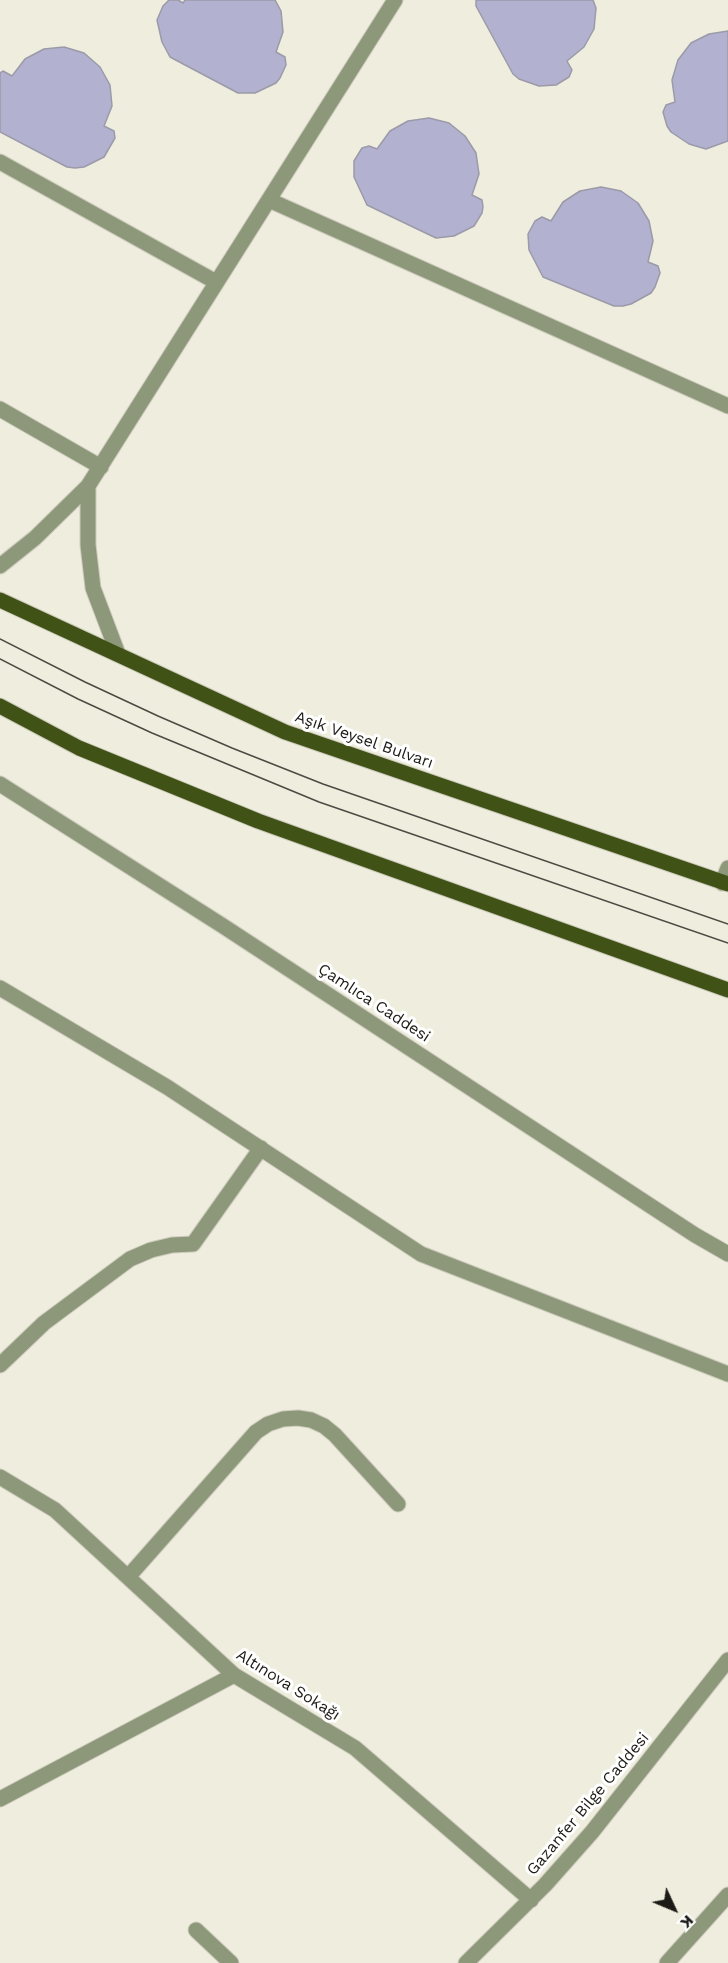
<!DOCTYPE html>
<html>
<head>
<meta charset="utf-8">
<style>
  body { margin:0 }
  #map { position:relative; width:728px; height:1963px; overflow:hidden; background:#efeddd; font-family:"Work Sans",sans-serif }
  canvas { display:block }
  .north { position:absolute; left:644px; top:1879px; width:60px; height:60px; -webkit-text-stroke:4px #fff; paint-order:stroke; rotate:134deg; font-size:16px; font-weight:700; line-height:24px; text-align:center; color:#1c1b16 }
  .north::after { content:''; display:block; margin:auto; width:21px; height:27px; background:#1c1b16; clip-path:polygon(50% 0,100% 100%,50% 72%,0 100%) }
</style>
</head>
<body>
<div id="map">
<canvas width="728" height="1963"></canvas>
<div class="north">K</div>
</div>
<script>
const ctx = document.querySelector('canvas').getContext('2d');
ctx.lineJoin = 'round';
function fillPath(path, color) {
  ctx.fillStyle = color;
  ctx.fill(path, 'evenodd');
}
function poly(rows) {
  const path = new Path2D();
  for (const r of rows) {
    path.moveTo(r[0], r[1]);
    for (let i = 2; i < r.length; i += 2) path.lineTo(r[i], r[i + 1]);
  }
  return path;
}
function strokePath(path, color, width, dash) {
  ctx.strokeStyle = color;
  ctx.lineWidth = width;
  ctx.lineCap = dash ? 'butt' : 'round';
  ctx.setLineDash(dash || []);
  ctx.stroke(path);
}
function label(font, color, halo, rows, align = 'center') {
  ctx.font = font + ' "Work Sans",sans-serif';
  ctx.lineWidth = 6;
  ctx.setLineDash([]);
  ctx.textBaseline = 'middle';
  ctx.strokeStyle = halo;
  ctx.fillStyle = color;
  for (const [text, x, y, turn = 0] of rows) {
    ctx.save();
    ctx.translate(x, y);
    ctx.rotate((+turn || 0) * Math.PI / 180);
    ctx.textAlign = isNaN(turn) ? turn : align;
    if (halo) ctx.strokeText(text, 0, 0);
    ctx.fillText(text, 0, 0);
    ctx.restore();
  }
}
const building = poly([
  [169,0,178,0,183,3,185,0,275,0,281,11,283,32,276,52,285,57,286,65,280,78,276,83,255,93,238,93,170,57,162,42,157,20,163,6,169,0],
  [476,0,593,0,596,8,594,29,584,47,567,61,572,70,569,77,556,85,539,86,519,79,513,74,476,6,476,0],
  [728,31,728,141,706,149,689,144,671,132,667,126,663,112,666,105,675,102,672,80,678,60,691,43,709,34,728,31],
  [64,47,84,53,100,67,110,85,112,106,104,126,114,131,115,138,104,157,84,167,75,168,67,167,0,132,0,73,3,71,12,76,25,59,44,49,64,47],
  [429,118,449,123,465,136,476,153,479,174,472,195,482,200,483,207,482,213,474,226,454,236,436,238,367,205,354,177,354,161,362,148,369,146,377,149,390,131,408,121,429,118],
  [601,187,621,191,638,203,649,221,653,241,648,262,658,266,660,273,655,287,651,293,631,304,623,306,614,306,543,277,529,250,528,234,535,221,542,217,551,221,563,202,580,191,601,187]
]);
const minor = poly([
  [0,162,216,282],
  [269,200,728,406],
  [0,409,101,467],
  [88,486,88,545,93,588,118,654],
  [0,566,35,538,88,486,395,0],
  [0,784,223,926,695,1235,728,1254],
  [722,883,728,868],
  [0,988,167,1087,421,1254,728,1374],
  [0,1365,44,1323,130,1259,151,1250,172,1245,193,1244,261,1148],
  [0,1477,55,1510,234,1675,355,1748,531,1900],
  [128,1577,256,1432,268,1424,283,1419,298,1418,311,1420,324,1426,335,1435,398,1504],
  [0,1799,234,1675],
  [196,1930,231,1963],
  [466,1963,545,1885,592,1832,728,1660],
  [667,1963,728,1895]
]);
const major = poly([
  [0,600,285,732,728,884],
  [0,706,79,748,258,821,728,990]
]);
const tram = poly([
  [0,639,85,682,158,716,232,748,323,784,728,924],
  [0,659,78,699,152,733,319,802,728,943]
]);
const streetNames = [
  ["Aşık Veysel Bulvarı",364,740,19],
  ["Çamlıca Caddesi",374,1003,33],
  ["Altınova Sokağı",288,1685,32],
  ["Gazanfer Bilge Caddesi",588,1804,-50]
];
fillPath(building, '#b3b1d0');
strokePath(building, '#9b9aa8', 1.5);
strokePath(minor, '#cdcbbd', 17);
strokePath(major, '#cdcbbd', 17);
strokePath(minor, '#8c9879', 15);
strokePath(major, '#405215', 15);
strokePath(tram, '#4c4a43', 1.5);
label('16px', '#1c1b16', '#fff', streetNames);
</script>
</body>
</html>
